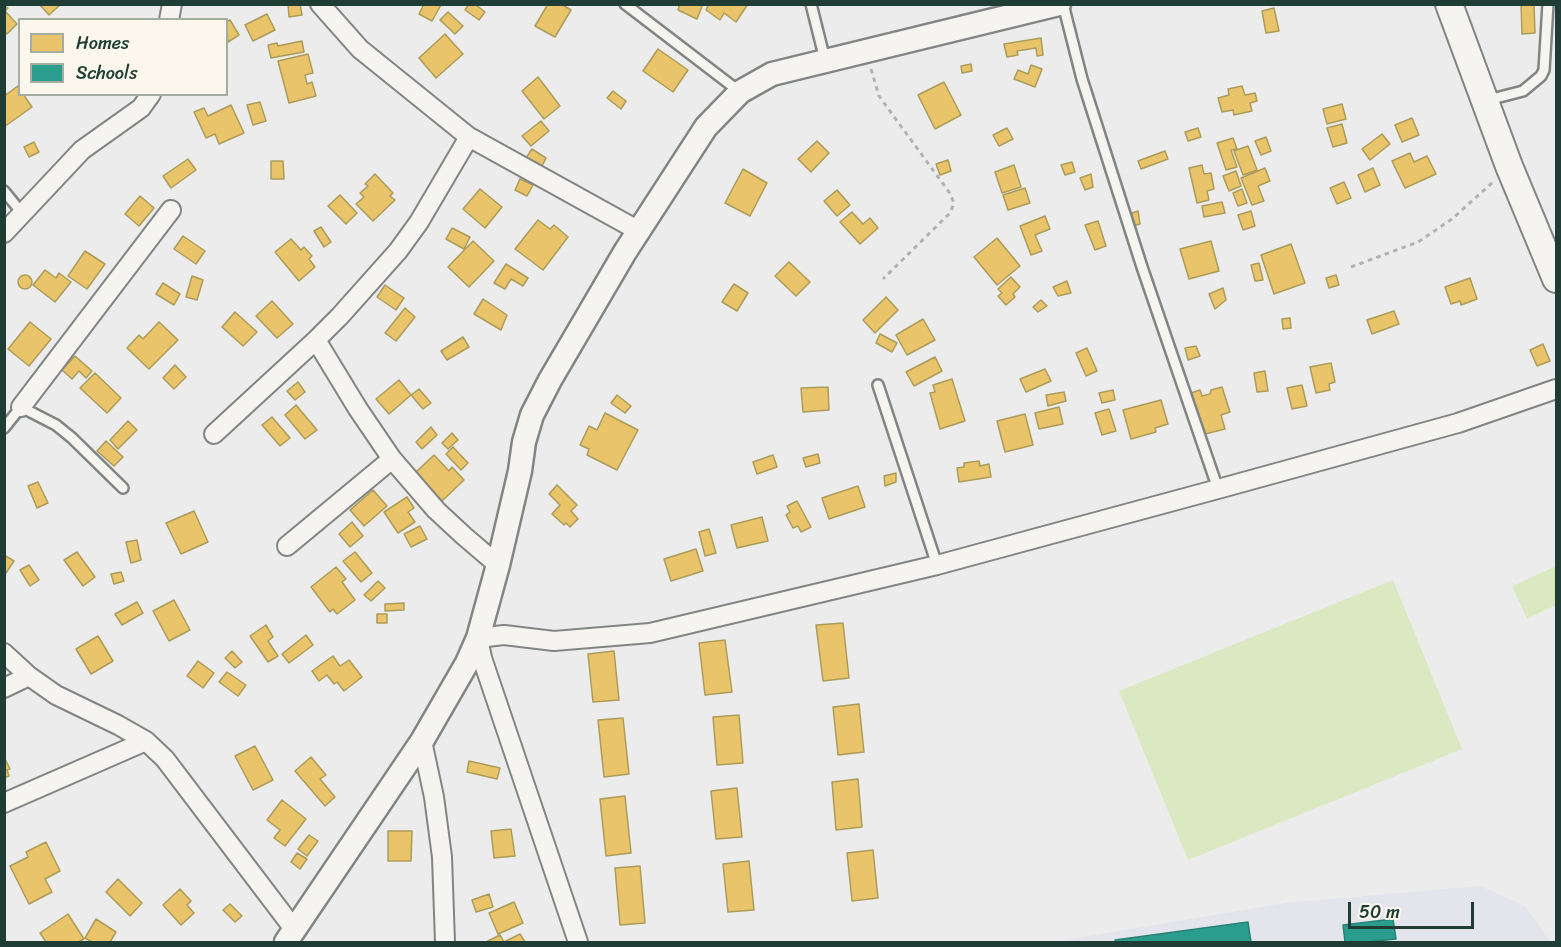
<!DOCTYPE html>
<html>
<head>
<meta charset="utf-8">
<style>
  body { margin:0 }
  #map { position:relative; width:1561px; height:947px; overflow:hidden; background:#edecec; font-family:Sriracha,sans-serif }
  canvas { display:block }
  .frame { position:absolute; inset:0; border:6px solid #1f3d34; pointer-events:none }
  .legend { position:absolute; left:18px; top:18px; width:210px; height:78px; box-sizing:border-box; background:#fbf7ec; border:2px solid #a3ada2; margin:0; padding:8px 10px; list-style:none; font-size:18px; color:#1f3d34 }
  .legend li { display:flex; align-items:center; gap:12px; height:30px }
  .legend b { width:30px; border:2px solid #a3ada2 }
  .scale { position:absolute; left:1348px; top:902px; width:126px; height:27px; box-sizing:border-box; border:3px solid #1f3d34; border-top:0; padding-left:8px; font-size:18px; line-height:21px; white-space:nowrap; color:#1f3d34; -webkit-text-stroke:4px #fbf7ec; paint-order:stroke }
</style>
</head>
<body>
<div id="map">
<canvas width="1561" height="947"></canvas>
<div class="frame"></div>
<ul class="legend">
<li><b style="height:16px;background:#e9c46a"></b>Homes</li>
<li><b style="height:16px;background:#2a9d8f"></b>Schools</li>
</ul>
<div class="scale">50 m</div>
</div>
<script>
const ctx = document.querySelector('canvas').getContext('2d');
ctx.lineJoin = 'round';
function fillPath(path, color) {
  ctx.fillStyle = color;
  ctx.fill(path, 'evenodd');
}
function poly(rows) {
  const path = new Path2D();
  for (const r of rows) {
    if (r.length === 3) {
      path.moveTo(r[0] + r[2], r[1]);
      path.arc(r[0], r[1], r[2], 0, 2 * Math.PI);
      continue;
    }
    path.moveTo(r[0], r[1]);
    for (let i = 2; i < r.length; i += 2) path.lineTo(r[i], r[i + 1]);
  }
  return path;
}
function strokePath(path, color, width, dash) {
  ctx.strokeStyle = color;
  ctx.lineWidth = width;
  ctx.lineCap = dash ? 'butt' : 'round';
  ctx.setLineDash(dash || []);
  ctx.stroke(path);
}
const built = poly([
  [1480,886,1525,906,1551,942,1053,942,1285,903]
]);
const green = poly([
  [1556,566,1556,605,1527,619,1512,586],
  [1393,580,1462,749,1188,860,1119,691]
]);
const homes = poly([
  [39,4,61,4,49,15,39,4],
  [288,4,300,4,302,15,289,17,288,4],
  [424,4,441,5,432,21,419,14,424,4],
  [469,4,475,4,485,12,479,20,465,10,469,4],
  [548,4,561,4,571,10,555,37,535,26,548,4],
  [680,4,703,4,697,19,678,10,680,4],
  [709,4,748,4,736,22,724,13,720,20,706,10,709,4],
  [1521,4,1534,4,1535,33,1522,34,1521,4],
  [4,5,8,8,5,11,17,24,7,34,4,31,4,5],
  [1274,8,1279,31,1266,33,1262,11,1274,8],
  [448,12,463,26,455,34,440,20,448,12],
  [267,14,275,30,253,41,245,25,267,14],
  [230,20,239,35,228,42,226,22,230,20],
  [445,34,463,54,436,78,419,58,445,34],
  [1041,38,1043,55,1037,56,1036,48,1017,51,1018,55,1007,57,1004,44,1041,38],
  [302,41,304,52,271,58,268,45,277,43,278,46,302,41],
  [658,49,688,70,673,92,643,71,658,49],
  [308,54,313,73,305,75,307,84,312,82,316,96,289,103,278,61,308,54],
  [971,64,972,71,962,73,961,66,971,64],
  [1031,65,1042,69,1035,87,1014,79,1018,70,1028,74,1031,65],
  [538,77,560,106,544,119,522,91,538,77],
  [944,82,961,115,935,129,918,95,944,82],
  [18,86,20,94,23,94,32,107,4,127,4,96,18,86],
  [1242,86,1245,95,1255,93,1257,101,1250,103,1252,111,1234,115,1233,110,1222,112,1218,98,1229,95,1228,89,1242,86],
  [613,91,626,101,621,109,607,98,613,91],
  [260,102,266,121,253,125,247,105,260,102],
  [1342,104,1346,119,1327,124,1323,109,1342,104],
  [231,105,244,133,219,144,215,134,206,138,194,112,204,108,208,116,231,105],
  [1412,118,1419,135,1402,142,1395,125,1412,118],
  [541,121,549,131,531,146,522,136,541,121],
  [1342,124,1347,143,1333,147,1327,128,1342,124],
  [1007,128,1013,139,999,146,993,135,1007,128],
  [1198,128,1201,137,1188,141,1185,132,1198,128],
  [1382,134,1390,144,1370,160,1362,149,1382,134],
  [1266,137,1271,151,1261,155,1255,141,1266,137],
  [1233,138,1237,149,1231,150,1237,167,1226,170,1217,143,1233,138],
  [817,141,829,153,811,172,798,159,817,141],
  [34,142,39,152,29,157,24,147,34,142],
  [1248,146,1257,170,1243,175,1234,151,1248,146],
  [532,149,546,158,541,168,526,158,532,149],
  [1165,151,1168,159,1141,169,1138,161,1165,151],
  [1410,153,1414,162,1427,156,1436,174,1405,188,1392,161,1410,153],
  [188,159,196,170,171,188,163,176,188,159],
  [948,160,951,171,940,175,936,164,948,160],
  [271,161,283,161,284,179,271,179,271,161],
  [1072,162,1075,172,1065,175,1061,165,1072,162],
  [1014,165,1021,187,1002,193,995,172,1014,165],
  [1202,165,1204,174,1211,173,1214,189,1207,191,1209,200,1197,203,1189,168,1202,165],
  [1265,168,1270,181,1258,186,1264,201,1252,205,1241,178,1265,168],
  [1373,168,1380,185,1365,192,1358,175,1373,168],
  [743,169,767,183,750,216,725,203,743,169],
  [1236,171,1241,186,1229,191,1223,176,1236,171],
  [375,174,393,193,390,196,395,200,373,221,356,204,364,197,360,193,368,186,365,184,375,174],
  [1091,174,1093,187,1085,190,1080,178,1091,174],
  [520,179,533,185,527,196,515,190,520,179],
  [1344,182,1351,198,1337,204,1330,188,1344,182],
  [1025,188,1030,203,1008,210,1003,195,1025,188],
  [480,189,502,207,485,228,463,209,480,189],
  [1242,189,1247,203,1238,206,1233,193,1242,189],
  [837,190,850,205,837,216,824,201,837,190],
  [340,195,357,213,346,224,328,206,340,195],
  [140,196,154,208,139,226,125,214,140,196],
  [1222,202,1225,213,1204,217,1202,206,1222,202],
  [1138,211,1140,224,1132,226,1129,214,1138,211],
  [1251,211,1255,226,1243,230,1238,215,1251,211],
  [852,212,863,224,870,218,878,228,860,244,840,222,852,212],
  [1045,216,1050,229,1035,235,1042,251,1031,255,1020,226,1045,216],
  [538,220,550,229,554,225,568,237,543,270,515,249,538,220],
  [1098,221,1106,246,1095,250,1085,225,1098,221],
  [321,227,331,242,324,247,314,231,321,227],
  [452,228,470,237,464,249,446,239,452,228],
  [183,236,205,251,196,264,174,249,183,236],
  [997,238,1020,266,997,285,974,257,997,238],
  [291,239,301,250,304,247,312,256,309,259,315,267,299,281,275,252,291,239],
  [473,241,494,261,469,287,448,267,473,241],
  [1211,241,1219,271,1189,279,1180,249,1211,241],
  [1291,244,1305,283,1274,294,1261,255,1291,244],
  [85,251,105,264,87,289,68,276,85,251],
  [789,262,810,282,796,296,775,276,789,262],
  [1259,263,1263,280,1255,281,1251,265,1259,263],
  [506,264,528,278,523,286,511,279,505,289,494,283,506,264],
  [45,270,56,278,59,273,71,282,55,302,33,285,45,270],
  [25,282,7],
  [1336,275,1339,285,1329,288,1326,278,1336,275],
  [192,276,203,280,197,300,186,297,192,276],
  [1011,277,1020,287,1013,294,1015,297,1006,305,998,296,1002,293,998,289,1011,277],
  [1470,278,1477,299,1461,305,1460,301,1451,304,1445,287,1470,278],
  [1067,281,1071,293,1058,296,1053,287,1067,281],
  [163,283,180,294,174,305,156,294,163,283],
  [734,284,748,293,737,311,722,302,734,284],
  [385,285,404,298,396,310,377,297,385,285],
  [1223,288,1226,300,1215,309,1209,294,1223,288],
  [886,297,898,310,875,333,863,320,886,297],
  [483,299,507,315,501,330,474,314,483,299],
  [1041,300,1047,306,1038,312,1033,307,1041,300],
  [272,301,293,324,277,338,256,316,272,301],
  [405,308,415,317,396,341,385,333,405,308],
  [1394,311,1399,324,1372,334,1367,320,1394,311],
  [235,312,257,332,243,346,222,327,235,312],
  [1290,318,1291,328,1283,329,1282,319,1290,318],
  [923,319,935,340,907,355,896,335,923,319],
  [30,322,51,339,29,366,8,349,30,322],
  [159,322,178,340,149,369,127,348,139,335,143,339,159,322],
  [880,334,897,343,892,352,876,343,880,334],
  [463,337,469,347,447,360,441,351,463,337],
  [1543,344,1550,361,1537,366,1530,350,1543,344],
  [1196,346,1200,356,1188,360,1185,348,1196,346],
  [1087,348,1097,371,1086,376,1076,353,1087,348],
  [75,356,92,371,86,378,79,371,72,379,62,370,75,356],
  [935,357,942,371,914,386,906,372,935,357],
  [1331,363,1335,382,1329,384,1330,390,1316,393,1310,367,1331,363],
  [175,365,186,377,174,389,163,378,175,365],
  [1045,369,1051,381,1026,392,1020,379,1045,369],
  [1265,371,1268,391,1257,392,1254,373,1265,371],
  [95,373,121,398,107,413,80,388,95,373],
  [952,379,965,421,940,429,930,393,935,392,933,385,952,379],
  [399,380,411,395,389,414,376,399,399,380],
  [298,382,305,392,295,400,287,391,298,382],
  [1302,385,1307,406,1292,409,1287,388,1302,385],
  [828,387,829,410,803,412,801,388,828,387],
  [1222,387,1230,412,1221,415,1225,429,1201,435,1188,394,1200,390,1202,396,1210,394,1211,390,1222,387],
  [419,389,431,403,423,409,411,395,419,389],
  [1113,390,1115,400,1102,403,1099,393,1113,390],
  [1064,392,1066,401,1048,406,1046,395,1064,392],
  [617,395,631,406,625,413,611,403,617,395],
  [1161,400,1168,424,1155,428,1156,432,1131,439,1123,410,1161,400],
  [296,405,317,430,305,439,285,415,296,405],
  [1059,407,1063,424,1039,429,1035,413,1059,407],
  [1109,409,1116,431,1102,435,1095,413,1109,409],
  [605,413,638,430,617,470,587,455,589,449,580,445,589,426,597,430,605,413],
  [1025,414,1033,445,1005,452,997,421,1025,414],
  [272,417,290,438,280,446,262,425,272,417],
  [128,421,137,430,118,449,110,440,128,421],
  [431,427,437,435,422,449,416,442,431,427],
  [452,433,458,440,448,449,442,443,452,433],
  [106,441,123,457,114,466,97,451,106,441],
  [453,447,468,463,461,470,446,454,453,447],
  [818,454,820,463,806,467,803,458,818,454],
  [434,455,449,471,452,467,464,480,442,501,416,472,434,455],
  [773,455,777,467,757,474,753,462,773,455],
  [979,461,980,466,989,464,991,477,959,482,957,468,964,467,964,463,979,461],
  [896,473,896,482,885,486,884,476,896,473],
  [38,482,48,503,37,508,28,486,38,482],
  [557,485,577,505,571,511,578,519,570,527,566,523,564,525,552,514,560,505,549,494,557,485],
  [858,486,865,507,829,519,822,498,858,486],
  [373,490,387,506,364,526,350,510,373,490],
  [407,497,414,508,408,512,415,522,398,533,384,512,407,497],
  [797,501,811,527,801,532,798,526,793,528,786,515,790,512,787,506,797,501],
  [194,511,208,542,181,554,166,523,194,511],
  [762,517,768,541,737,548,731,525,762,517],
  [352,522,363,536,350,547,339,534,352,522],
  [420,526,427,539,411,547,404,534,420,526],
  [709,529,716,553,705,556,699,532,709,529],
  [137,540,141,560,131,563,126,542,137,540],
  [696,549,703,571,671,581,664,559,696,549],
  [77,552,95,577,83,586,64,560,77,552],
  [355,552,372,573,361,582,343,561,355,552],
  [4,555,14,561,4,576,4,555],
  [29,565,39,580,30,586,20,570,29,565],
  [336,567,346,579,342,582,355,600,337,614,333,609,330,612,311,587,336,567],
  [121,572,124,581,114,584,111,574,121,572],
  [378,581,385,588,371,601,364,595,378,581],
  [174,600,190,630,169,641,153,611,174,600],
  [137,602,143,613,122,625,115,614,137,602],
  [404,603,404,610,385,611,385,604,404,603],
  [377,614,387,614,387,623,377,623,377,614],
  [843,623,849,678,823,681,816,625,843,623],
  [266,625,273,637,268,641,278,656,268,662,250,636,266,625],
  [306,635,313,645,289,663,282,654,306,635],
  [98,636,113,661,91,674,76,649,98,636],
  [725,640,732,692,705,695,699,643,725,640],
  [232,651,242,662,235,668,225,658,232,651],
  [614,651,619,700,593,702,588,654,614,651],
  [333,656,340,666,349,660,362,677,344,691,337,682,334,684,327,675,319,681,312,671,333,656],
  [198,661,214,673,203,688,187,676,198,661],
  [227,672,246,685,238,696,219,682,227,672],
  [859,704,864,752,838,755,833,707,859,704],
  [739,715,743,763,717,765,713,717,739,715],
  [623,718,629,774,604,777,598,720,623,718],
  [255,746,273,780,253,790,235,756,255,746],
  [4,757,10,769,7,770,9,776,4,778,4,757],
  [311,757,326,775,320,779,335,797,325,806,295,771,311,757],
  [469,761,500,768,497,779,467,772,469,761],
  [858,779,862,827,836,830,832,782,858,779],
  [737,788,742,837,716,839,711,791,737,788],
  [625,796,631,853,606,856,600,799,625,796],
  [282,800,306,819,285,846,274,838,280,830,267,820,282,800],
  [511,829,515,856,494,858,491,831,511,829],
  [388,831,412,831,411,861,388,861,388,831],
  [309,835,318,841,307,856,298,849,309,835],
  [46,842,60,871,45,879,52,892,29,904,10,866,28,857,26,852,46,842],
  [873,850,878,898,852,901,847,853,873,850],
  [297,853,307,859,300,869,291,862,297,853],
  [749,861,754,910,728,912,723,864,749,861],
  [640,866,645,923,620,925,615,868,640,866],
  [118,879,142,903,130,916,106,892,118,879],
  [180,889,191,901,187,905,194,913,181,925,163,905,180,889],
  [489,894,493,907,476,912,472,900,489,894],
  [514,902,523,923,498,934,489,913,514,902],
  [230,904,242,916,235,922,223,910,230,904],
  [68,914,84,939,78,942,46,942,40,933,68,914],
  [96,919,116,932,110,942,92,942,85,938,96,919],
  [520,934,525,942,504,942,520,934],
  [500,935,504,942,486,942,500,935]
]);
const schools = poly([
  [1393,919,1396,939,1365,942,1345,942,1343,925,1393,919],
  [1248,922,1251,942,1116,942,1115,940,1248,922]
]);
const path = poly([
  [871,69,879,96,949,192,954,203,950,213,883,279],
  [1351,267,1418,242,1452,219,1493,182]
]);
const service = poly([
  [625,4,740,92],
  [811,4,825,60],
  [1063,4,1082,79,1142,267,1218,489],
  [1488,100,1523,91,1541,76,1544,70,1548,4],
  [4,191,22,213],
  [878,385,937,565],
  [4,428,21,407,56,425,72,438,123,488]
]);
const minor = poly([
  [320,4,360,49,469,137,639,231],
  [169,20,172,4],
  [469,137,419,222,398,251,340,316,316,340,358,409,392,459,436,510,464,536,498,565],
  [4,233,82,150,141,108,151,94],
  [21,407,171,210],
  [214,434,316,340],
  [287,546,392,459],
  [4,653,29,676,56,695,118,725,146,741,165,759,294,929],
  [4,688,29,676],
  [422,741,434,797,442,857,445,942],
  [4,803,146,741],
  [578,942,482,658,478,638,504,635,554,641,650,633,937,565,1218,489,1458,423,1556,389]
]);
const tertiary = poly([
  [286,942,422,741,467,663,478,638,498,565,520,471,524,442,532,415,550,380,625,252,706,127,740,92,772,74,1059,4]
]);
const secondary = poly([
  [1449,4,1509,166,1556,279]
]);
fillPath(built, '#e4e4ed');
fillPath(green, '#dae9c1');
fillPath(homes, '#e9c46a');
strokePath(homes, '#ac9c5a', 1.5);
fillPath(schools, '#2a9d8f');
strokePath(schools, '#278074', 1.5);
strokePath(service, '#818685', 14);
strokePath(minor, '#818685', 22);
strokePath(tertiary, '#818685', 27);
strokePath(secondary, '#818685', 30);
strokePath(path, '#b1b3b0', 3, [4.5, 4.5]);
strokePath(service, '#f5f4f0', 9);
strokePath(minor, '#f5f4f0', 18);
strokePath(tertiary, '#f5f4f0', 22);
strokePath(secondary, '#f5f4f0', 26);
</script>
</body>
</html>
